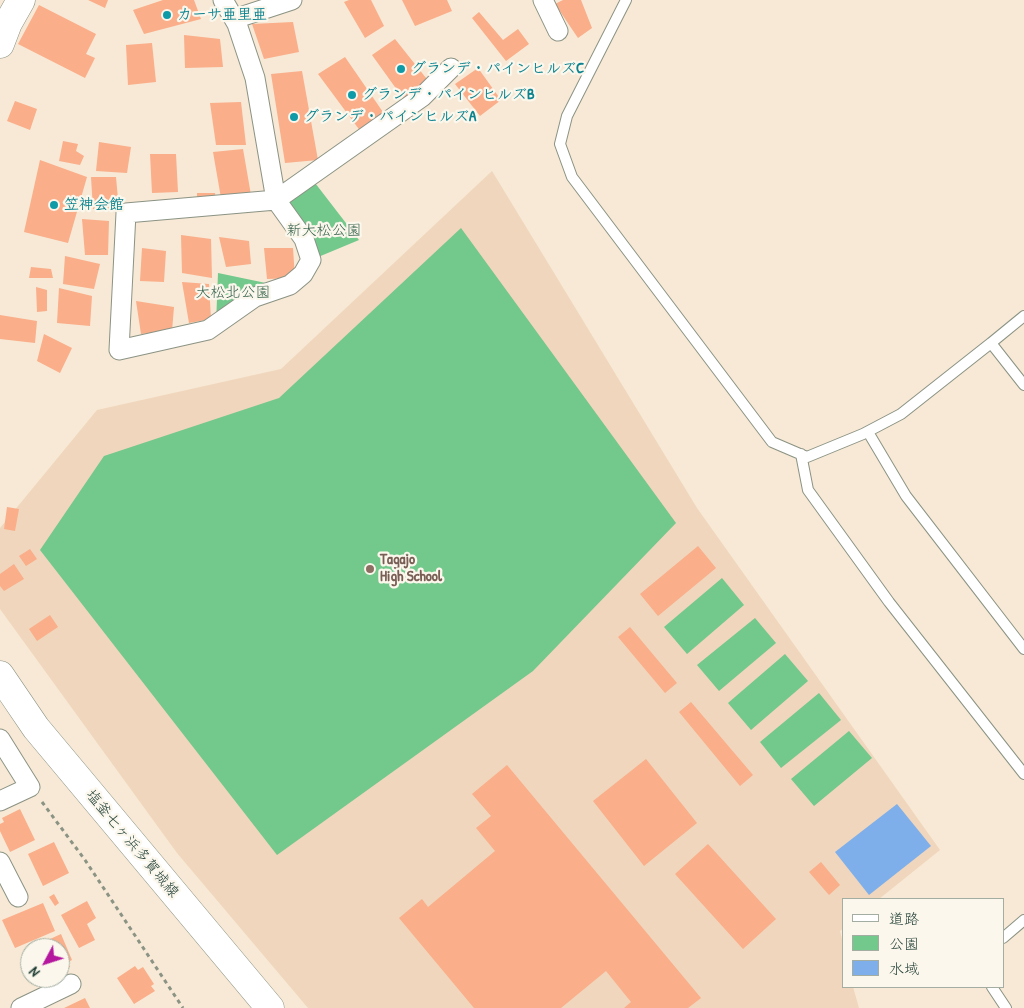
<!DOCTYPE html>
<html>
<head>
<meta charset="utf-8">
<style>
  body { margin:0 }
  #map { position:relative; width:1024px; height:1008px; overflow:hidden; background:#f7e9d5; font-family:"Patrick Hand","Klee One",sans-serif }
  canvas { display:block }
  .legend { position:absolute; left:842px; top:898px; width:162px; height:90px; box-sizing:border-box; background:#fbf7ec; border:1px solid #a3ada2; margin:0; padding:6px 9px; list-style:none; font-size:15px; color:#1f3d34 }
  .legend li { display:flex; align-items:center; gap:10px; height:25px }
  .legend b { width:25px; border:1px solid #a3ada2 }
  .north { position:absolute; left:20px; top:938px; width:50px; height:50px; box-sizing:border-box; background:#fbf7ec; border:1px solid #a3ada2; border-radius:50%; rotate:230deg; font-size:14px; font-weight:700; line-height:20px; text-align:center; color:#1f3d34 }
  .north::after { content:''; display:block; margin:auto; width:18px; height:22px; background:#b5179e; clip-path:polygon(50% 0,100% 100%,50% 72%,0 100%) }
</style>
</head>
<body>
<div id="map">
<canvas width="1024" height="1008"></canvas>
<ul class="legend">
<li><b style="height:6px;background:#fff"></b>道路</li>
<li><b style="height:14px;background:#73c88c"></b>公園</li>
<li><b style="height:14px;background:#7fafea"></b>水域</li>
</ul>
<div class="north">N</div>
</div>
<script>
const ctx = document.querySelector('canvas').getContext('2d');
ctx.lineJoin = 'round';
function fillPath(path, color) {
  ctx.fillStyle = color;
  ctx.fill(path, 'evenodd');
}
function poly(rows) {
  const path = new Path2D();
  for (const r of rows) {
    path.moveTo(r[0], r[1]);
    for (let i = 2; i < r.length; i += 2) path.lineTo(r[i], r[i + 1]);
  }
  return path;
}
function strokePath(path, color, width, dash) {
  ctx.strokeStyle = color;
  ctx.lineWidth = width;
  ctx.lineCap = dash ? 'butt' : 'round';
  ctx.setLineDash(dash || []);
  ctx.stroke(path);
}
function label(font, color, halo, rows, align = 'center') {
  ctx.font = font + ' "Patrick Hand","Klee One",sans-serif';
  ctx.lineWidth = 4.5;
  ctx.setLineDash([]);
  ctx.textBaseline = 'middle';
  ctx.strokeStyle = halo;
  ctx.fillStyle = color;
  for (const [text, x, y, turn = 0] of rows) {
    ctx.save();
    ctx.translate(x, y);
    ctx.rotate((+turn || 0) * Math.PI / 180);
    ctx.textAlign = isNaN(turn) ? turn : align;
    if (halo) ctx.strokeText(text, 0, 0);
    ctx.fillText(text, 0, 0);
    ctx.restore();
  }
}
const built = poly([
  [492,171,697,508,940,850,879,899,843,899,843,929,840,931,843,943,843,987,853,987,859,1008,308,1008,177,853,0,609,0,528,97,410,281,369]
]);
const green = poly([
  [312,179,359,240,311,260,276,200],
  [461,228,676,523,533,671,277,855,40,550,104,456,279,398],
  [218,273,285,287,216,325],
  [722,578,744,605,687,654,664,627],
  [755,618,776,643,719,691,697,665],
  [785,654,808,681,751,730,728,703],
  [819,693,841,720,781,768,760,742],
  [849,731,872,758,814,806,791,779]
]);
const water = poly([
  [897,804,931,846,869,895,835,852]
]);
const building = poly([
  [88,0,108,0,105,8],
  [163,0,194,0,201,19,144,34,133,10],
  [349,0,371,0,384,26,365,38,344,2],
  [402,0,447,0,452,11,415,26],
  [563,0,581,0,592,28,578,38,555,4],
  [39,5,96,34,86,54,95,58,85,78,18,44],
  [479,12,503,40,518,29,529,44,506,61,472,18],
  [293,22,299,52,264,59,252,24],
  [184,35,220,39,223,67,185,68],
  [395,39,430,83,405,101,372,55],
  [152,43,156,82,128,85,126,45],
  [345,57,385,115,361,132,318,74],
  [478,68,501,100,480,116,455,84],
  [302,71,318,160,285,163,271,74],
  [15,101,37,109,30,130,7,121],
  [241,102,246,145,216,145,210,103],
  [63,141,78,144,76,151,84,156,80,165,59,161],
  [99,142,131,147,127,173,96,171],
  [243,149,251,195,221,198,213,152],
  [150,154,176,154,178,192,152,193],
  [40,160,87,177,68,243,24,232],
  [91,177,116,177,119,210,93,209],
  [197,193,215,193,216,201,197,203],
  [82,219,109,221,108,255,85,255],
  [181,235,211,239,212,278,182,273],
  [219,237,249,241,251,264,226,267],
  [142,248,166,251,164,282,140,281],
  [264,248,293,248,295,278,267,279],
  [65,256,100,264,94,289,63,284],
  [31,267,51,269,53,278,29,278],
  [182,282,209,284,211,319,189,323],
  [36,287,47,290,47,311,37,312],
  [59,288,92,296,90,326,57,323],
  [136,301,174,307,172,331,141,334],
  [0,315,37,321,35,343,0,339],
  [44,334,72,348,60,373,37,361],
  [7,507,19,509,15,531,4,529],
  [698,546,716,568,658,616,640,594],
  [30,549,37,559,26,566,19,556],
  [14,564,24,579,4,591,0,586,0,574],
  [50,615,58,627,37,641,29,629],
  [630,627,677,683,665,693,618,637],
  [691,702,753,775,740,786,679,712],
  [646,759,697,823,644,866,593,801],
  [507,765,701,998,688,1008,624,1008,631,1002,606,971,561,1008,474,1008,399,918,422,899,428,907,495,851,476,828,491,816,472,794],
  [20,809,35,840,10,852,0,831,0,824,4,822,2,818],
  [54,842,69,873,43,886,28,854],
  [708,844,776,919,743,949,675,874],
  [821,862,840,885,829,895,809,872],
  [54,894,59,903,55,906,49,897],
  [87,901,96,918,87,924,95,940,79,948,61,915],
  [43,903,55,931,15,948,2,920],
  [61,934,72,960,68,962,70,967,60,972,60,948,39,948,37,945],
  [135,966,138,970,143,967,154,984,151,986,155,991,134,1004,117,978],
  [85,998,90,1008,64,1008]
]);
const path = poly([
  [42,802,85,860,183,1008]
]);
const lane = poly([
  [626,0,567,116,560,144,572,177,772,442,807,457,863,434,901,414,991,343],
  [1024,316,991,343,1024,385],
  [868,432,906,496,1024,649],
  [801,454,808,490,889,602,1024,774],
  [1003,938,1024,920],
  [992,987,1006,1008]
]);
const street = poly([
  [223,0,237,24,255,78,276,200,304,239,311,260,303,274,290,285,255,297,208,330,119,350,126,213,276,200,422,97,451,68],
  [543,0,558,31],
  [234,19,292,0],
  [0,739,30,787,0,801],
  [0,862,18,897],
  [21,1008,71,984]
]);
const secondary = poly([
  [0,44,8,23,21,0]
]);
const primary = poly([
  [0,675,36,728,270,1008]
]);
const markers = [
  [167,15,5,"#0f9aa8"],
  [401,69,5,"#0f9aa8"],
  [352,95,5,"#0f9aa8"],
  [294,117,5,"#0f9aa8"],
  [54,205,5,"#0f9aa8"],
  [370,569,5,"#8d6e63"]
];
const cultureNames = [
  ["カーサ亜里亜",177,15],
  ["グランデ・パインヒルズC",411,69],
  ["グランデ・パインヒルズB",362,95],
  ["グランデ・パインヒルズA",304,117],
  ["笠神会館",64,205]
];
const parkNames = [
  ["新大松公園",324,231],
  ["大松北公園",233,293]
];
const educationNames = [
  ["Tagajo",380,560],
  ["High School",380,577]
];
const streetNames = [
  ["塩釜七ヶ浜多賀城線",132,844,50]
];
fillPath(built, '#f0d6bc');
fillPath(green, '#73c88c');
fillPath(water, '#7fafea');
fillPath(building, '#faae8a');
strokePath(lane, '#8b9384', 12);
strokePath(street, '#8b9384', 21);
strokePath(secondary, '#8b9384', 29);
strokePath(primary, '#8b9384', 29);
strokePath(path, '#8b9384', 3, [4, 4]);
strokePath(lane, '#fff', 10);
strokePath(street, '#fff', 19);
strokePath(secondary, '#fff', 28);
strokePath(primary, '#fff', 28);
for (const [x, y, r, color] of markers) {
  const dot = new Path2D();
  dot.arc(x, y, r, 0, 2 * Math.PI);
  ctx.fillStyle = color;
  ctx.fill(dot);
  strokePath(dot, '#fbf7ec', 2);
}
label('bold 15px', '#0d838f', '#fbf7ec', cultureNames, 'left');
label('15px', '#34604a', '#fbf7ec', parkNames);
label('bold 15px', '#785e54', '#fbf7ec', educationNames, 'left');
label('15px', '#1f3d34', '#fbf7ec', streetNames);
</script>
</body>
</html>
